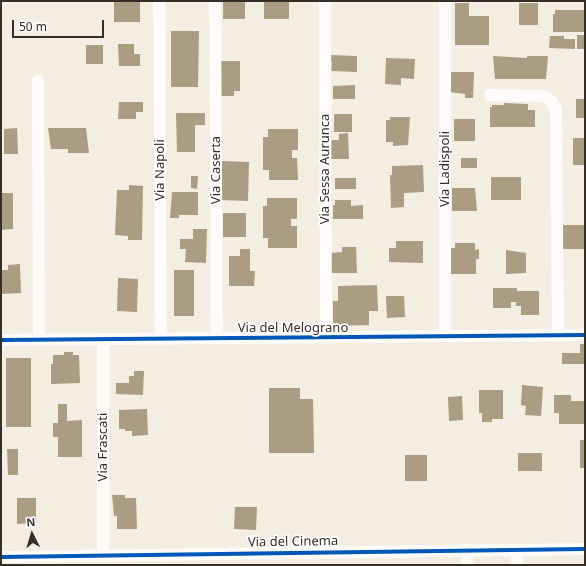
<!DOCTYPE html>
<html>
<head>
<meta charset="utf-8">
<style>
  body { margin:0 }
  #map { position:relative; width:586px; height:566px; overflow:hidden; background:#f4ede2; font-family:"Noto Sans",sans-serif }
  canvas { display:block }
  .frame { position:absolute; inset:0; border:2px solid #352f28; pointer-events:none }
  .north { position:absolute; left:12px; top:514px; width:40px; height:40px; -webkit-text-stroke:3px #fff; paint-order:stroke; rotate:355deg; font-size:11px; font-weight:700; line-height:16px; text-align:center; color:#352f28 }
  .north::after { content:''; display:block; margin:auto; width:14px; height:18px; background:#352f28; clip-path:polygon(50% 0,100% 100%,50% 72%,0 100%) }
  .scale { position:absolute; left:12px; top:20px; width:92px; height:18px; box-sizing:border-box; border:2px solid #352f28; border-top:0; padding-left:5px; font-size:12px; line-height:14px; white-space:nowrap; color:#352f28; -webkit-text-stroke:3px #fff; paint-order:stroke }
</style>
</head>
<body>
<div id="map">
<canvas width="586" height="566"></canvas>
<div class="frame"></div>
<div class="north">N</div>
<div class="scale">50 m</div>
</div>
<script>
const ctx = document.querySelector('canvas').getContext('2d');
ctx.lineJoin = 'round';
function fillPath(path, color) {
  ctx.fillStyle = color;
  ctx.fill(path, 'evenodd');
}
function poly(rows) {
  const path = new Path2D();
  for (const r of rows) {
    path.moveTo(r[0], r[1]);
    for (let i = 2; i < r.length; i += 2) path.lineTo(r[i], r[i + 1]);
  }
  return path;
}
function strokePath(path, color, width, dash) {
  ctx.strokeStyle = color;
  ctx.lineWidth = width;
  ctx.lineCap = dash ? 'butt' : 'round';
  ctx.setLineDash(dash || []);
  ctx.stroke(path);
}
function label(font, color, halo, rows, align = 'center') {
  ctx.font = font + ' "Noto Sans",sans-serif';
  ctx.lineWidth = 3.5;
  ctx.setLineDash([]);
  ctx.textBaseline = 'middle';
  ctx.strokeStyle = halo;
  ctx.fillStyle = color;
  for (const [text, x, y, turn = 0] of rows) {
    ctx.save();
    ctx.translate(x, y);
    ctx.rotate((+turn || 0) * Math.PI / 180);
    ctx.textAlign = isNaN(turn) ? turn : align;
    if (halo) ctx.strokeText(text, 0, 0);
    ctx.fillText(text, 0, 0);
    ctx.restore();
  }
}
const building = poly([
  [114,1,140,1,140,22,114,22],
  [223,1,245,1,245,19,223,19],
  [264,1,289,1,289,19,264,19],
  [455,3,469,3,469,16,489,16,489,45,455,45],
  [519,3,538,3,538,25,519,25],
  [555,10,585,10,585,32,553,32,553,14,555,14],
  [171,31,199,31,198,87,171,87],
  [577,35,585,35,585,49,577,49],
  [550,36,564,36,564,39,575,39,575,49,549,48],
  [118,44,134,44,134,54,140,54,140,66,119,66],
  [86,45,103,45,103,64,86,64],
  [329,55,357,56,357,72,331,71,332,62,329,62],
  [493,56,527,58,527,56,548,56,546,79,495,79],
  [386,58,415,59,414,79,401,78,401,85,385,84],
  [220,61,240,61,240,91,234,91,234,96,220,96],
  [449,72,474,72,473,98,465,98,465,94,449,92],
  [355,85,355,99,333,99,333,86],
  [576,99,585,99,585,118,576,118],
  [119,102,143,102,143,112,136,112,136,119,118,119],
  [504,103,528,104,528,110,535,110,535,127,490,127,490,107,492,107,492,105,504,105],
  [176,113,205,113,205,125,195,125,195,152,177,152],
  [334,114,352,114,352,132,334,132],
  [390,117,410,117,408,145,393,146,393,142,386,142,386,120,390,120],
  [454,119,475,119,475,141,454,141],
  [17,128,18,154,4,154,4,129],
  [48,128,86,128,89,153,68,153,68,149,51,149],
  [268,129,298,129,298,150,292,150,292,158,297,158,298,180,269,180,269,170,263,170,263,137,268,137],
  [348,133,349,159,329,159,328,140,339,140,339,134],
  [573,138,585,138,585,165,573,165],
  [461,158,477,158,477,168,461,168],
  [221,161,249,162,248,201,220,200],
  [423,165,424,192,404,193,404,207,391,208,390,175,392,175,392,166],
  [191,176,198,176,197,189,191,188],
  [491,177,521,177,521,200,491,200],
  [335,178,356,178,356,189,335,189],
  [129,185,143,186,142,240,128,240,128,236,115,235,117,190,129,190],
  [452,188,475,188,477,211,452,211],
  [172,192,198,192,198,215,179,215,179,218,170,218],
  [1,193,13,193,13,229,1,230],
  [267,198,297,198,297,219,291,219,291,226,297,226,297,248,268,248,268,238,263,238,263,206,267,206],
  [335,200,351,200,351,206,363,205,363,219,333,219,333,205,335,205],
  [223,213,246,213,246,237,223,237],
  [562,225,585,225,585,249,562,249],
  [193,229,207,229,206,263,185,262,186,249,180,249,180,239,193,239],
  [396,241,423,241,423,263,389,262,389,248,396,248],
  [455,243,475,243,475,250,479,249,479,259,476,259,476,274,451,274,451,248,455,248],
  [342,247,356,247,357,273,330,273,329,253,342,252],
  [240,249,250,249,250,271,255,271,254,286,229,286,229,256,240,256],
  [506,250,526,253,526,273,506,274],
  [20,264,21,293,1,294,1,270,8,270,8,265],
  [174,270,194,270,194,316,174,316],
  [118,278,138,279,137,312,117,311],
  [377,285,378,311,369,311,369,325,333,326,333,301,338,301,338,286],
  [493,288,517,288,517,291,539,291,539,315,521,315,521,306,516,306,516,302,511,302,511,308,493,308],
  [386,296,404,296,405,317,387,318],
  [580,344,585,344,585,364,562,364,562,353,580,353],
  [64,352,73,352,73,355,79,355,80,383,51,384,51,364,53,364,53,355,64,355],
  [6,358,31,358,31,427,6,427],
  [134,371,144,371,143,395,116,394,116,383,129,383,129,376,134,376],
  [522,385,543,387,541,416,525,415,526,406,521,405],
  [269,388,300,388,300,399,313,399,314,453,269,453],
  [479,390,503,390,503,419,492,419,492,422,482,422,482,413,479,413],
  [554,395,571,395,571,401,585,401,585,424,559,424,559,413,554,413],
  [462,396,463,420,449,421,448,397],
  [58,404,67,404,67,421,82,420,82,457,58,457,58,437,53,437,53,423,58,423],
  [147,409,148,435,132,436,132,431,125,431,125,429,119,429,119,410],
  [580,440,585,440,585,468,580,468],
  [7,449,18,449,18,475,8,475],
  [518,453,542,453,542,471,518,471],
  [405,455,427,455,427,481,405,481],
  [112,495,125,495,125,498,136,498,137,529,117,529,117,516,114,516],
  [17,498,36,498,36,523,17,524],
  [235,507,257,507,256,530,234,529]
]);
const street = poly([
  [159,1,161,339],
  [215,1,217,338],
  [325,1,326,337],
  [445,1,445,336],
  [38,81,39,340],
  [490,95,543,96,551,101,556,109,558,336],
  [103,339,103,555],
  [1,340,585,335],
  [467,550,467,565],
  [517,550,517,565],
  [1,557,585,549]
]);
const cycleway = poly([
  [1,340,585,335],
  [1,557,585,549]
]);
const streetNames = [
  ["Via Sessa Aurunca",325,169,-90],
  ["Via Ladispoli",445,169,-90],
  ["Via Napoli",160,170,-90],
  ["Via Caserta",216,170,-90],
  ["Via del Melograno",293,328],
  ["Via Frascati",103,447,-90],
  ["Via del Cinema",293,542,-1]
];
fillPath(building, '#aa9d82');
strokePath(street, '#fdfcfb', 12);
strokePath(cycleway, '#0057b8', 4);
label('13px', '#352f28', '#fff', streetNames);
</script>
</body>
</html>
